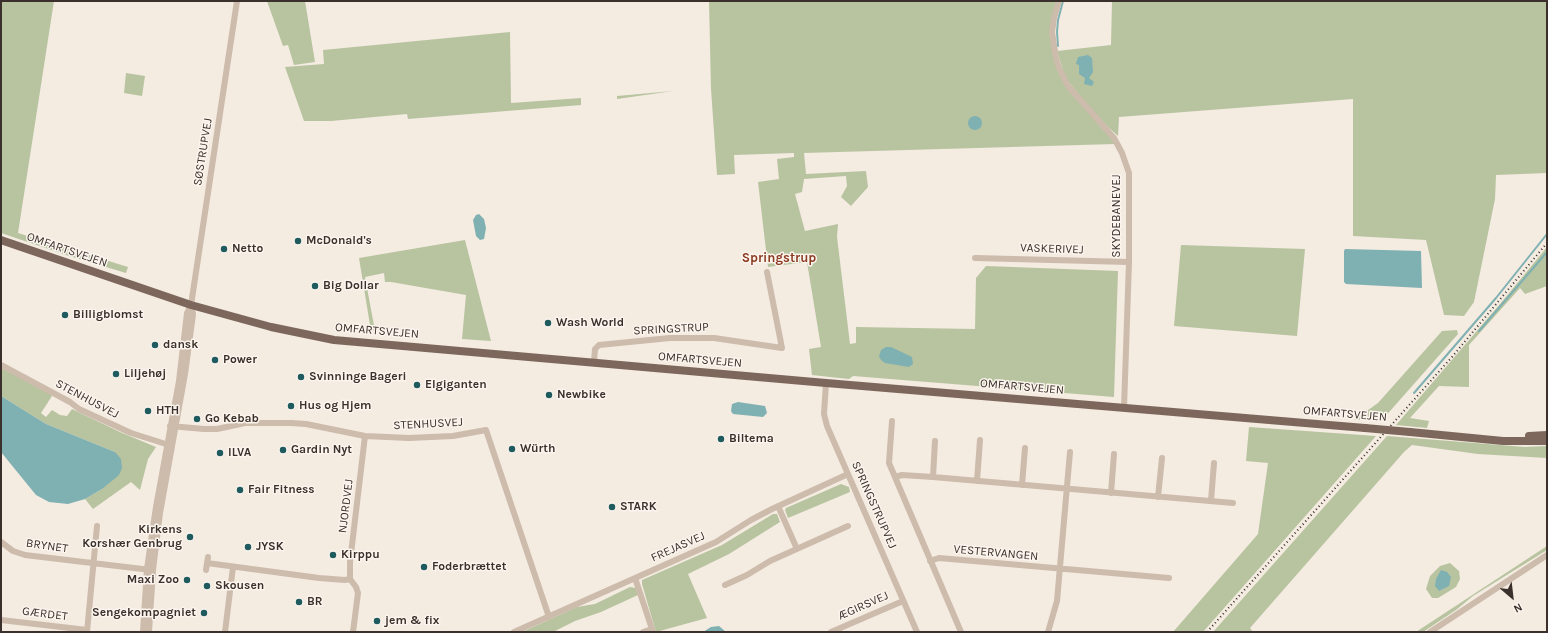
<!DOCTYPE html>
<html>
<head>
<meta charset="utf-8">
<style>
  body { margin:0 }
  #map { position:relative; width:1548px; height:633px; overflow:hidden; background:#f4ebe1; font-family:Karla,sans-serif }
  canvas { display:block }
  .frame { position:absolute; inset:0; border:2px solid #3b302b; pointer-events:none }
  .north { position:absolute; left:1492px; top:577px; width:40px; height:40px; -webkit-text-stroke:3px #fbf5ee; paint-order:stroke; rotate:152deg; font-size:11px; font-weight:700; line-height:16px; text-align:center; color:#3b302b }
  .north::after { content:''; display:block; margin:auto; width:14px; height:18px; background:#3b302b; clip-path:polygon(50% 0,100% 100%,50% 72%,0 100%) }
</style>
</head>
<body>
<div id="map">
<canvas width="1548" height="633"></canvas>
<div class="frame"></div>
<div class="north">N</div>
</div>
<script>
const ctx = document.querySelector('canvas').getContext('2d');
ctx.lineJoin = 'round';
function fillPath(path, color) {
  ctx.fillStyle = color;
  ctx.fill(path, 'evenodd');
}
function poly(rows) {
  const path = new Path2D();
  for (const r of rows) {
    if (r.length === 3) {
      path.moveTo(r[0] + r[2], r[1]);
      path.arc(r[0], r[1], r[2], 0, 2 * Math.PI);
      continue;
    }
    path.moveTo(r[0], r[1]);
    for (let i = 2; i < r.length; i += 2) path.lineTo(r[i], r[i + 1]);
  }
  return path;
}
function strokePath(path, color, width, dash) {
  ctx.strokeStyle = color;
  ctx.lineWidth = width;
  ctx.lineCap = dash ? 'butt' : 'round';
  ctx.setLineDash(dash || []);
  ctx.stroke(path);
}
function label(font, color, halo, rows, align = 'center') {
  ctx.font = font + ' Karla,sans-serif';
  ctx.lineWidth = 3;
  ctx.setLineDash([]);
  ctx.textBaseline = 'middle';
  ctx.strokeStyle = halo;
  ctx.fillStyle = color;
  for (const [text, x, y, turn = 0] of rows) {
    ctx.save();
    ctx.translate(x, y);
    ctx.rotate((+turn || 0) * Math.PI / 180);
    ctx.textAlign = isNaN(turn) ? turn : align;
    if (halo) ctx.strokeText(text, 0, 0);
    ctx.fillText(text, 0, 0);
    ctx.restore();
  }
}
const green = poly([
  [1,1,54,1,18,233,128,267,126,273,69,256,1,233],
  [267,1,305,1,315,62,294,65,288,45,283,46],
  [709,1,1057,1,1052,20,1057,68,1115,144,804,153,806,174,866,171,868,187,851,206,841,197,847,186,846,176,804,179,802,192,795,194,805,231,838,224,837,237,850,344,856,343,856,327,975,329,976,278,986,266,1118,271,1114,397,853,376,849,379,812,375,809,349,821,347,807,262,768,267,758,182,779,179,777,159,794,157,794,153,734,155,735,174,717,175,711,89],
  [1112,1,1547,1,1547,173,1496,175,1495,199,1474,302,1464,316,1444,315,1426,240,1353,236,1353,99,1119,117,1118,136,1108,127,1082,99,1065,77,1057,51,1111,45],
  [510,32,511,103,581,98,581,105,408,119,407,114,331,121,304,121,285,67,324,64,323,50],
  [126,73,145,76,142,96,124,93],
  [673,91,617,99,617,96],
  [465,240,491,341,462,339,466,295,391,282,385,282,384,273,365,277,375,331,371,331,359,258],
  [1181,245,1305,249,1297,336,1174,326],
  [1547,247,1547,286,1525,294,1520,288,1469,345,1469,387,1439,386,1410,418,1429,421,1427,428,1396,425,1500,304],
  [1457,330,1458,334,1383,419,1354,420,1378,403,1442,331],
  [1,368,48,392,52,396,41,413,46,417,52,410,60,415,67,416,72,409,120,432,156,447,148,459,140,490,131,482,93,509,85,499,102,489,115,452,46,424,1,396],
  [1249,427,1376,436,1203,632,1173,632,1258,534,1268,463,1246,461],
  [1387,436,1525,447,1547,446,1547,458,1478,454,1412,445,1404,452,1250,628,1253,632,1213,632],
  [841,484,849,487,850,492,788,518,785,510,786,508],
  [773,514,777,514,780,522,729,554,688,574,707,618,656,632,642,584,642,580,722,545],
  [1547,546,1547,550,1473,596,1456,610,1423,632,1416,632],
  [1450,563,1459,571,1460,579,1456,587,1438,598,1432,598,1426,589,1430,576,1440,566],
  [630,587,636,588,638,595,601,612,575,621,553,632,522,632,577,607,595,604]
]);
const water = poly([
  [1088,55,1092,58,1093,72,1089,78,1094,82,1092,86,1084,84,1085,78,1079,74,1079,65,1076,64,1078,57],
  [975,123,7],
  [479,214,484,219,486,228,484,239,480,240,476,236,473,220,476,215],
  [1345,249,1421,251,1422,288,1346,284,1344,282,1344,251],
  [886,347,891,347,912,357,913,364,909,367,885,363,881,360,879,356,881,350],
  [1,396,46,424,115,452,121,459,122,468,119,475,102,489,85,499,68,504,49,502,36,495,1,452],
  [738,402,765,406,767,413,763,417,733,414,731,411,732,404],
  [1441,570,1447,572,1451,577,1449,586,1439,591,1435,586,1436,579],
  [719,626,726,632,703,632,711,627]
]);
const stream = poly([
  [1058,46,1057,32,1058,20,1063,1],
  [1479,331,1547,252],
  [1414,393,1496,298,1547,234]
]);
const minor = poly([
  [1059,1,1054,18,1052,32,1056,58,1059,68,1068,86,1114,138,1122,153,1129,173,1129,262,1124,408],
  [975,258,1129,262],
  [594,362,595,349,599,345,670,338,714,338,782,348,767,272],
  [1,365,70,402,79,409,131,433,169,445],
  [826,383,824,414,827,426,917,632],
  [892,421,889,463,961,632],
  [170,426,204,429,217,429,245,423,291,423,306,424,365,436,409,438,453,436,486,430,549,617],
  [895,477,902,475,933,477,1233,503],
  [933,477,935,441],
  [977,481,980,440],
  [1022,485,1025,448],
  [1111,493,1114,454],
  [1158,497,1162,458],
  [1211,501,1214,463],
  [778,506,797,549],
  [1,542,13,551,25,555,151,570],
  [930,561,939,558,1169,578],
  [207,563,319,578,345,580,350,579,356,587,358,593,353,632],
  [206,570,208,557],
  [635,578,653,632],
  [350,579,350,562,365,436],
  [725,585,747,575,770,561,848,526],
  [1,620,87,630],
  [87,632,97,526],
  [143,632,147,569,156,507,179,381,187,313,191,305,237,1],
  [149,632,153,570,160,513,185,374,193,314,191,305],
  [225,632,233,567],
  [514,632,716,542,751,520,772,509,848,474],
  [643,632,652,629],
  [831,632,903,601],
  [1048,632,1057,601,1070,452],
  [1430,632,1547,555]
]);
const major = poly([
  [1,240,191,305,271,327,334,340,826,383,1365,428],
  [1410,432,1503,441,1547,441],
  [1529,436,1547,435]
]);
const rail = poly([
  [1207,632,1452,357,1547,243]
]);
const majorBridge = poly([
  [1365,428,1410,432]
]);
const markers = [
  [298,241,4,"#1f5a5e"],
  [224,249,4,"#1f5a5e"],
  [315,286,4,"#1f5a5e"],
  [65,315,4,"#1f5a5e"],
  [548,323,4,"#1f5a5e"],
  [155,345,4,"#1f5a5e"],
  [215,360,4,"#1f5a5e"],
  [116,374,4,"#1f5a5e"],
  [301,377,4,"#1f5a5e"],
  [417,385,4,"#1f5a5e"],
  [549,395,4,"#1f5a5e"],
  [291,406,4,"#1f5a5e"],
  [148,411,4,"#1f5a5e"],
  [197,419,4,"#1f5a5e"],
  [721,439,4,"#1f5a5e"],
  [512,449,4,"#1f5a5e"],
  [283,450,4,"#1f5a5e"],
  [220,453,4,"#1f5a5e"],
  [240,490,4,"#1f5a5e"],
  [612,507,4,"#1f5a5e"],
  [190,537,4,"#1f5a5e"],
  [248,547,4,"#1f5a5e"],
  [333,555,4,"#1f5a5e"],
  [424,567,4,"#1f5a5e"],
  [187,580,4,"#1f5a5e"],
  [207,586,4,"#1f5a5e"],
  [299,602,4,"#1f5a5e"],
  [204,613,4,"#1f5a5e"],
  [377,621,4,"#1f5a5e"]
];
const streetNames = [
  ["SØSTRUPVEJ",203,152,-81],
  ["SKYDEBANEVEJ",1117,216,-90],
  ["VASKERIVEJ",1052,249,2],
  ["OMFARTSVEJEN",67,250,19],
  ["SPRINGSTRUP",671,329,-3],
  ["OMFARTSVEJEN",377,331,5],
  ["OMFARTSVEJEN",700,360,5],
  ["OMFARTSVEJEN",1022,387,5],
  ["STENHUSVEJ",87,399,28],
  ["OMFARTSVEJEN",1345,414,5],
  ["STENHUSVEJ",428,424,-3],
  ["SPRINGSTRUPVEJ",874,505,66],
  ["NJORDVEJ",346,506,-83],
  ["BRYNET",47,546,8],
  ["FREJASVEJ",678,547,-24],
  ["VESTERVANGEN",996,553,5],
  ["ÆGIRSVEJ",863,606,-24],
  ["GÆRDET",45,614,7]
];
const poiNames = [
  ["McDonald's",306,241],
  ["Netto",232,249],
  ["Big Dollar",323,286],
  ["Billigblomst",73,315],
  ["Wash World",556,323],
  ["dansk",163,345],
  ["Power",223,360],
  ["Liljehøj",124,374],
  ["Svinninge Bageri",309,377],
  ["Elgiganten",425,385],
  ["Newbike",557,395],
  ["Hus og Hjem",299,406],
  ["HTH",156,411],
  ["Go Kebab",205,419],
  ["Biltema",729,439],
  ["Würth",520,449],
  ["Gardin Nyt",291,450],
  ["ILVA",228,453],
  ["Fair Fitness",248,490],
  ["STARK",620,507],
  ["Kirkens",182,530,"right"],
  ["Korshær Genbrug",182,544,"right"],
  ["JYSK",256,547],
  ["Kirppu",341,555],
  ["Foderbrættet",432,567],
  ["Maxi Zoo",179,580,"right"],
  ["Skousen",215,586],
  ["BR",307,602],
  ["Sengekompagniet",196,613,"right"],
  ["jem & fix",385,621]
];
const neighbourhoodNames = [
  ["Springstrup",779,258]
];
fillPath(green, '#b8c4a0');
fillPath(water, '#7fb0b2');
strokePath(stream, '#7fb0b2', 2);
strokePath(minor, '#cdbbac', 6);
strokePath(major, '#7d675c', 8);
strokePath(rail, '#3b302b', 2, [1, 3]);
strokePath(majorBridge, '#7d675c', 8);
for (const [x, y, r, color] of markers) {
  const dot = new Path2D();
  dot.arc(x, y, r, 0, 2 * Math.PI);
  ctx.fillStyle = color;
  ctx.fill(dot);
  strokePath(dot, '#fbf5ee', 1.5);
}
label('12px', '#3b302b', '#fbf5ee', streetNames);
label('bold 12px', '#3b302b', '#fbf5ee', poiNames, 'left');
label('bold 13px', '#8c3b22', '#fbf5ee', neighbourhoodNames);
</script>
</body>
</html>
